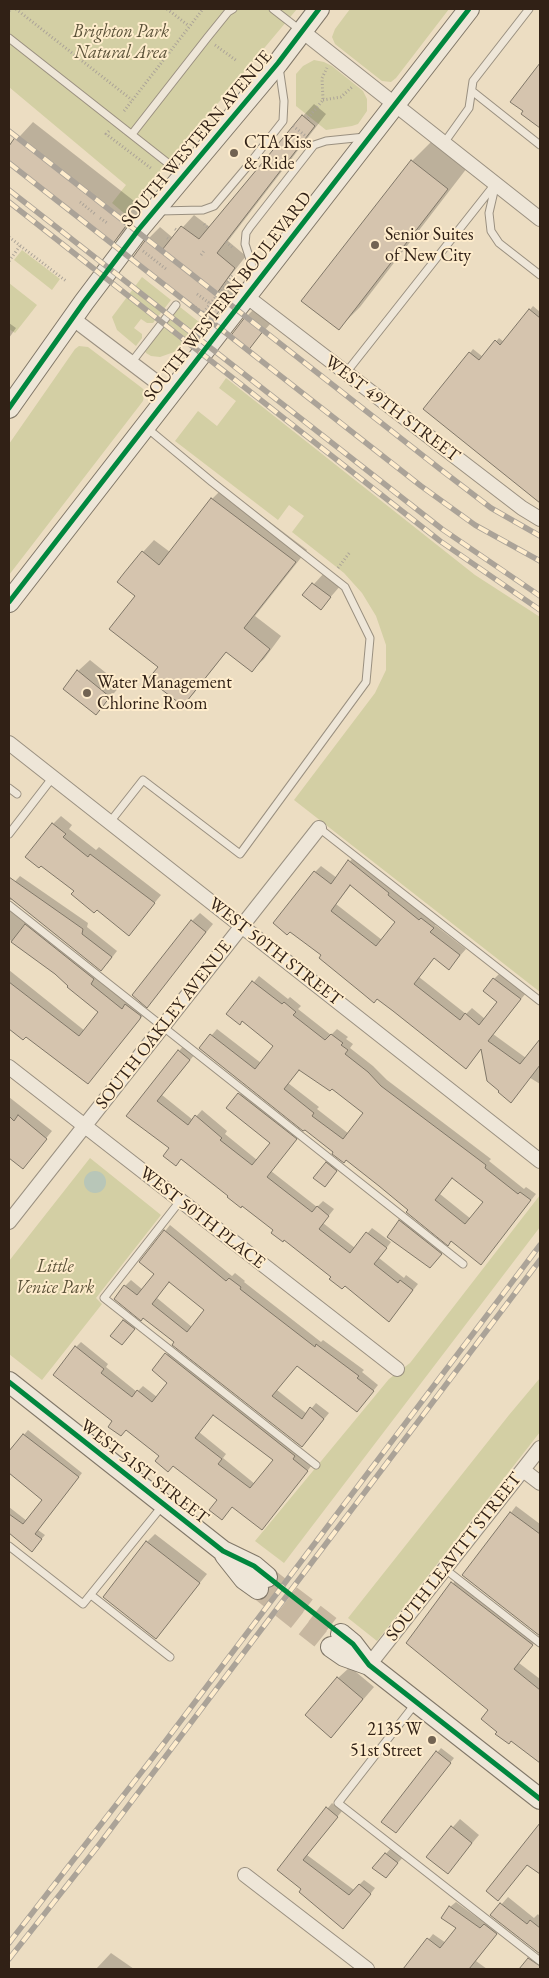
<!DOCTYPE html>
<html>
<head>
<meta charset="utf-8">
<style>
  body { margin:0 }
  #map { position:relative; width:549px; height:1978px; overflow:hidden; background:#ecddc2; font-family:"EB Garamond",serif }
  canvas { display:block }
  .frame { position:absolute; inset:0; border:10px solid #312116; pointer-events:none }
</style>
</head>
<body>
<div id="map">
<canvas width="549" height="1978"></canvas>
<div class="frame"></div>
</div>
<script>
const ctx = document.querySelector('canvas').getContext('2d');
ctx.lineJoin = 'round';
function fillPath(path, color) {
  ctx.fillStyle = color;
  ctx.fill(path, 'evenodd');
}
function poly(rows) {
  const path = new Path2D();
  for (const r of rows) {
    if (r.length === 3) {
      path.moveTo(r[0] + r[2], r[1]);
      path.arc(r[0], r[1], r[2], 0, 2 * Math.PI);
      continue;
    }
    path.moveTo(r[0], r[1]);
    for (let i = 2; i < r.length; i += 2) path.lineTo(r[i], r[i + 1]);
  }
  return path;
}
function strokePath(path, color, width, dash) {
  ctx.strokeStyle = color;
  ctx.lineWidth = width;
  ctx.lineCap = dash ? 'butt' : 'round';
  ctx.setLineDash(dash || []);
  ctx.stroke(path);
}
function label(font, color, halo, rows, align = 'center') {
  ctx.font = font + ' "EB Garamond",serif';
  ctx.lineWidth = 4;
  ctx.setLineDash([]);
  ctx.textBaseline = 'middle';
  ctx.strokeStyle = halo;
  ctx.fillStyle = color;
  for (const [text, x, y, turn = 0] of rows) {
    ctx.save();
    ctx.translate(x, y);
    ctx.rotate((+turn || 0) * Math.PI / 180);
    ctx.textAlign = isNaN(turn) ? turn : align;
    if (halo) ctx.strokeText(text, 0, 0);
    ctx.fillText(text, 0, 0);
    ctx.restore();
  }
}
const green = poly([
  [9,9,297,9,125,214,112,203,126,185,9,87],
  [350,9,449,9,396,78,391,82,382,81,335,44,332,37,335,29],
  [314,60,324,62,332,66,363,91,367,99,367,111,358,124,352,126,326,130,296,106,296,74,303,66],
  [22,250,60,279,52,290,14,260],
  [142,277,171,300,153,323,147,323,141,319,134,328,142,334,142,338,136,346,117,330,112,317],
  [9,283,37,305,15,333,9,329],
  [180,307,199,322,177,351,160,357,151,356,146,353,145,351],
  [79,346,88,347,142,388,145,391,143,401,9,575,9,444,75,349],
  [226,378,475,575,540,617,540,992,294,800,375,693,386,670,386,645,376,616,362,593,344,573,292,532,304,516,289,505,278,520,175,441,198,411,217,426,236,401,219,388],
  [90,1158,161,1215,96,1298,102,1304,42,1380,9,1354,9,1261],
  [540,1195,540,1227,284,1563,255,1541,389,1379,410,1363],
  [540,1378,540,1432,377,1641,348,1618,509,1415]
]);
const water = poly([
  [95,1182,11]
]);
const shadow = poly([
  [540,65,540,126,523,113,524,111,511,102],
  [314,104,326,114,228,241,246,256,227,280,238,289,210,321,148,239,160,227,173,238,194,215,211,228,303,116],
  [33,122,143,208,127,228,112,244,9,163,9,148],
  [433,140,467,168,360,307,339,328,303,301,412,161],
  [262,301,279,314,247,350,231,337,247,316],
  [533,306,540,312,540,498,538,500,470,353,473,349,483,357,499,338,504,342],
  [9,323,16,328,9,338],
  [224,487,307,550,255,616,281,636,264,659,252,670,227,651,194,693,183,705,160,667,136,596,143,552,154,540,170,552,212,499],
  [325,572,341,585,321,608,304,595],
  [90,660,121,685,96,714,78,671],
  [61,816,72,825,69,829,96,850,99,847,161,895,129,934,76,890,53,824],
  [355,855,439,921,435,925,466,949,449,968,435,957,419,977,466,1014,472,1008,485,1019,499,1002,494,979,500,973,526,993,493,1034,526,1058,540,1040,540,1084,482,1048,466,1068,323,955,315,872,321,866,337,878],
  [351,885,396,922,382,940,336,904],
  [20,876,88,923,87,927,117,951,107,964,13,900,10,900,11,903,99,973,95,978,128,1003,146,1012,88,1082,26,1036,23,1039,9,1025,9,970,85,1031,100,1011,70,985,10,940,9,941,9,888],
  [200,913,213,924,147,1006,192,921],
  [259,976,288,999,290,997,301,1006,298,1009,331,1035,337,1029,348,1037,346,1039,353,1044,350,1048,373,1066,387,1080,491,1159,489,1161,524,1189,526,1187,536,1194,481,1263,452,1240,448,1244,379,1185,201,1048,217,1029,261,1063,275,1046,242,1020,228,1014],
  [300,1069,332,1087,365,1113,349,1134,317,1109,319,1107,288,1083],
  [453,1177,484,1201,471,1219,440,1194],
  [184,1045,195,1054,162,1095,193,1120,202,1110,227,1131,225,1134,257,1160,271,1142,228,1108,245,1089,301,1133,271,1171,317,1207,323,1201,334,1209,323,1223,355,1248,372,1228,391,1242,379,1258,404,1278,406,1275,418,1284,394,1314,345,1284,182,1158,176,1164,171,1148,128,1116],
  [9,1097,52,1131,23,1167,9,1157],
  [330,1159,340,1167,328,1181,326,1163],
  [406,1216,446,1248,436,1261,400,1221],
  [170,1225,232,1276,235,1273,245,1281,244,1282,321,1342,323,1340,364,1370,362,1372,378,1385,362,1405,297,1365,277,1390,307,1414,316,1403,329,1413,302,1446,176,1342,125,1286,131,1280,143,1290,156,1274,141,1262],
  [169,1281,206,1310,192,1327,157,1298],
  [127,1317,137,1325,126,1340,112,1335],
  [81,1342,108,1364,106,1367,137,1392,143,1386,157,1397,169,1382,154,1370,172,1349,312,1465,267,1523,219,1499,114,1421,76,1347],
  [213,1414,274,1460,255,1484,223,1458,226,1454,199,1432],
  [28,1430,82,1473,38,1530,45,1535,32,1550,9,1532,9,1507,27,1521,44,1499,11,1474,9,1475,9,1453],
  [516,1506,540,1524,540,1635,464,1575],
  [155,1534,207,1574,156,1637,147,1542],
  [458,1577,538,1638,519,1663,540,1679,540,1759,539,1760,498,1731,490,1709,408,1643],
  [350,1667,374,1687,331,1737,338,1678],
  [441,1748,454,1758,399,1828,382,1821],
  [332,1803,342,1811,307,1855,354,1890,364,1880,375,1888,348,1923,278,1869],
  [460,1819,479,1835,448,1872,428,1856],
  [393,1846,405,1855,386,1876,374,1867],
  [508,1897,534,1918,538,1914,540,1917,540,1953,492,1915],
  [456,1902,486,1924,490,1920,501,1928,476,1961,487,1969,405,1969,433,1934,446,1943,458,1928,450,1907],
  [111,1953,134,1969,96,1969],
  [532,1956,540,1962,536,1969,521,1969]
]);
const building = poly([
  [540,63,540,128,521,114,523,111,510,102,540,63],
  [302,115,315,126,217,253,235,268,217,293,227,301,210,323,131,260,147,238,162,250,181,226,199,239,302,115],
  [16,136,128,223,112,245,9,164,9,146,16,136],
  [411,160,448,189,339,330,301,301,411,160],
  [529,309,540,318,540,503,423,409,469,352,479,360,495,340,500,345,529,309],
  [246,316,264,330,247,352,229,338,246,316],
  [211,498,296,562,244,628,270,649,252,672,226,652,183,706,148,679,158,667,109,629,135,596,117,582,124,573,142,551,159,565,211,498],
  [312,583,331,597,321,610,302,595,312,583],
  [77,670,110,697,96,715,63,689,77,670],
  [52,823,66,834,63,837,88,857,90,854,155,903,129,936,97,910,94,913,71,894,74,891,41,866,39,868,25,857,52,823],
  [348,860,389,893,388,895,419,920,421,918,434,928,430,932,460,955,449,970,434,958,414,984,460,1020,465,1013,479,1025,497,1002,483,991,493,978,521,999,488,1041,520,1064,540,1039,540,1065,511,1103,498,1092,499,1091,487,1081,481,1049,466,1069,393,1011,377,999,374,1003,362,993,319,958,321,955,290,932,287,935,273,923,314,871,331,884,348,860],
  [350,885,395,922,376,946,331,911,350,885],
  [9,877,83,929,82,934,112,957,101,971,9,897,9,877],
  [191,920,206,932,147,1008,132,995,191,920],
  [25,924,94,979,91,984,122,1009,125,1004,141,1016,140,1019,88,1084,26,1037,23,1040,9,1029,9,982,79,1036,98,1012,67,987,68,986,55,974,11,942,25,924],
  [252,981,282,1004,284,1002,296,1012,293,1015,325,1040,331,1034,343,1043,341,1045,348,1050,345,1054,368,1072,381,1086,486,1165,485,1168,518,1194,520,1192,531,1200,481,1265,451,1241,448,1246,406,1212,408,1210,379,1186,346,1160,344,1163,332,1154,333,1152,305,1130,303,1131,199,1048,210,1034,255,1069,273,1046,242,1021,240,1025,226,1014,252,981],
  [299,1070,330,1091,332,1089,363,1113,343,1139,312,1116,314,1113,284,1089,299,1070],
  [452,1178,483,1202,465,1224,435,1200,452,1178],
  [178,1050,190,1060,157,1101,188,1125,195,1115,222,1138,220,1140,252,1165,270,1143,226,1108,238,1093,297,1139,267,1177,312,1212,317,1206,329,1216,319,1229,350,1253,366,1232,387,1248,374,1264,398,1283,400,1280,413,1290,389,1322,345,1286,342,1289,329,1279,331,1277,284,1240,283,1242,271,1233,273,1230,242,1206,241,1208,227,1197,228,1196,181,1159,176,1166,163,1156,169,1148,126,1116,178,1050],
  [18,1115,47,1139,23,1169,9,1158,9,1116,14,1121,18,1115],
  [326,1162,337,1171,325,1187,313,1178,326,1162],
  [399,1220,442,1254,430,1268,387,1237,399,1220],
  [164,1230,226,1281,229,1278,241,1287,240,1289,315,1347,316,1344,359,1376,357,1378,374,1391,357,1412,297,1366,272,1396,302,1419,310,1407,324,1419,302,1447,172,1345,174,1342,143,1318,141,1321,114,1299,124,1285,137,1295,154,1274,139,1262,164,1230],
  [169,1282,204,1310,187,1332,152,1304,169,1282],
  [123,1320,135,1329,122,1345,110,1336,123,1320],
  [75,1346,104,1369,101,1373,132,1397,137,1390,152,1402,167,1383,152,1370,165,1353,295,1456,293,1459,308,1471,262,1530,232,1507,222,1520,209,1510,217,1500,173,1466,168,1472,155,1461,159,1456,126,1430,121,1436,108,1427,112,1421,53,1375,75,1346],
  [213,1415,273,1460,250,1488,218,1464,222,1459,195,1438,213,1415],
  [23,1434,79,1477,35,1534,42,1539,32,1552,9,1533,9,1514,23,1524,42,1500,9,1473,9,1451,23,1434],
  [510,1512,540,1534,540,1636,462,1575,510,1512],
  [146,1541,200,1583,156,1639,103,1597,146,1541],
  [451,1582,533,1645,514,1669,540,1690,540,1763,511,1741,509,1744,495,1734,497,1732,481,1719,488,1710,406,1643,451,1582],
  [337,1677,363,1699,331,1738,305,1715,337,1677],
  [436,1751,451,1763,396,1833,381,1822,436,1751],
  [326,1807,338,1817,303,1860,349,1895,359,1884,371,1894,343,1929,299,1892,301,1889,277,1870,326,1807],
  [540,1823,540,1874,527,1865,498,1901,486,1891,540,1823],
  [451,1826,472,1843,448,1874,426,1857,451,1826],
  [385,1853,398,1863,386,1878,372,1868,385,1853],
  [500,1903,527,1924,530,1920,540,1928,540,1954,490,1915,500,1903],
  [449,1906,480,1928,484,1924,497,1934,469,1969,403,1969,427,1938,440,1948,456,1928,441,1918,449,1906],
  [528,1958,540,1966,540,1969,519,1969,528,1958]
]);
const secondaryTunnel = poly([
  [267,1577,341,1634],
  [258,1589,331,1647]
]);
const path = poly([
  [16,9,132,100],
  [167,9,189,26],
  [9,11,10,9],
  [215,45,237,61],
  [323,100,341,97,352,87],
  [124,111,203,9],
  [308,118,323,100,322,78,327,68],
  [293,126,307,137],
  [109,131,106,134,152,169],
  [80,202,95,214],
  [100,218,107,223],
  [204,224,208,228],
  [175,229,178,231],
  [9,237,66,281],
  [167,238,170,240],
  [226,242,233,248],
  [143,251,166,269],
  [201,255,204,251],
  [9,261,20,246],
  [144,268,178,295],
  [197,294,208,302],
  [187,301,203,313,234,274],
  [338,568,350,552]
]);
const lane = poly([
  [273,9,300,30],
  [9,38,183,175],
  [472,91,540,145],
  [132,134,207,38,228,12,233,9],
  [444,143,469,108,473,81,529,9],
  [495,187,489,213,491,231,499,243,540,275],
  [159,211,203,210,214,206,246,168,283,121,284,101,279,67],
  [256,278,245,244,246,233,250,227,314,145,326,141,365,137],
  [131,363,176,305],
  [345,374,495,184],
  [9,788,17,794],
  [110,822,143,780,240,854,366,682,370,638,345,587,212,482,147,428],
  [319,828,540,1001],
  [9,834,53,777],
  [9,905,463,1264],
  [180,1201,104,1298,316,1465],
  [9,1546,83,1604,163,1505],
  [445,1569,540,1643],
  [91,1595,170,1657],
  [415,1704,338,1803,540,1961]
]);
const street = poly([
  [302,31,540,219],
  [246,296,522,508,540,519],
  [72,318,171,393],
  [9,743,540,1161],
  [9,1067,397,1369],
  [9,1222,319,828],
  [523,1470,540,1483],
  [369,1665,540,1448],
  [245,1875,367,1969]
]);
const secondary = poly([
  [9,408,84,302,139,229,278,63,319,9],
  [9,602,469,9],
  [9,1382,223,1551,254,1566,267,1577],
  [225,1555,244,1579,258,1589],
  [341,1634,353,1644,369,1665,540,1799],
  [331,1647,344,1656,369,1665]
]);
const rail = poly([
  [9,131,440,469,491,508,540,536],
  [9,163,421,486,475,525,540,561],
  [9,190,442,529,540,596],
  [9,202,440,541,540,610],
  [9,1943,164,1743,540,1245],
  [9,1959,98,1846,540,1260]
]);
const pathBridge = poly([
  [208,302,220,312]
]);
const cycleway = poly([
  [9,408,84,302,139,229,278,63,319,9],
  [9,602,469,9],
  [9,1382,223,1551,254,1566,353,1644,369,1665,540,1799]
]);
const markers = [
  [234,153,5,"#726352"],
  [375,245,5,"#726352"],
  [87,693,5,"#726352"],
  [432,1740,5,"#726352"]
];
const parkNames = [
  ["Brighton Park",121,32],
  ["Natural Area",121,53],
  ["Little",55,1267],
  ["Venice Park",55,1288]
];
const streetNames = [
  ["SOUTH WESTERN AVENUE",197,139,-50],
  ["SOUTH WESTERN BOULEVARD",228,297,-52],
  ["WEST 49TH STREET",392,409,37],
  ["WEST 50TH STREET",275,952,38],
  ["SOUTH OAKLEY AVENUE",164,1025,-52],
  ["WEST 50TH PLACE",202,1218,38],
  ["WEST 51ST STREET",144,1472,38],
  ["SOUTH LEAVITT STREET",454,1557,-52]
];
const poiNames = [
  ["CTA Kiss",244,143],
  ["& Ride",244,164],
  ["Senior Suites",385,235],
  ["of New City",385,256],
  ["Water Management",97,683],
  ["Chlorine Room",97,704],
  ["2135 W",422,1730,"right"],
  ["51st Street",422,1751,"right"]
];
fillPath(green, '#d3cfa4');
fillPath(water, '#b8c6b8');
fillPath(shadow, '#0003');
fillPath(building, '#d5c4ae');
strokePath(building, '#807768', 1);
strokePath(secondaryTunnel, '#c7b7a0', 20, [20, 10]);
strokePath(lane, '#9a9080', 9);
strokePath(street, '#9a9080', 16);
strokePath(secondary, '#807768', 22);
strokePath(path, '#aba398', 3, [1, 2.5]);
strokePath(lane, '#eee6d8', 7);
strokePath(street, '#eee6d8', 14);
strokePath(secondary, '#eee6d8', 20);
strokePath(rail, '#aba398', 5.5);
strokePath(rail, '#feeccc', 4, [11]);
strokePath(pathBridge, '#aba398', 3, [1, 2.5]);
strokePath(cycleway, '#00873e', 5);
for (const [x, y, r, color] of markers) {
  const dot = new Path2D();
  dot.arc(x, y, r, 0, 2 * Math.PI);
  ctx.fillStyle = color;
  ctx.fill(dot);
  strokePath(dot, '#feeccc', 2);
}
label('italic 18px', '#5b5239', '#feeccc', parkNames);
label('18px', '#312116', '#feeccc', streetNames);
label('18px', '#312116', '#feeccc', poiNames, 'left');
</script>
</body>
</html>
